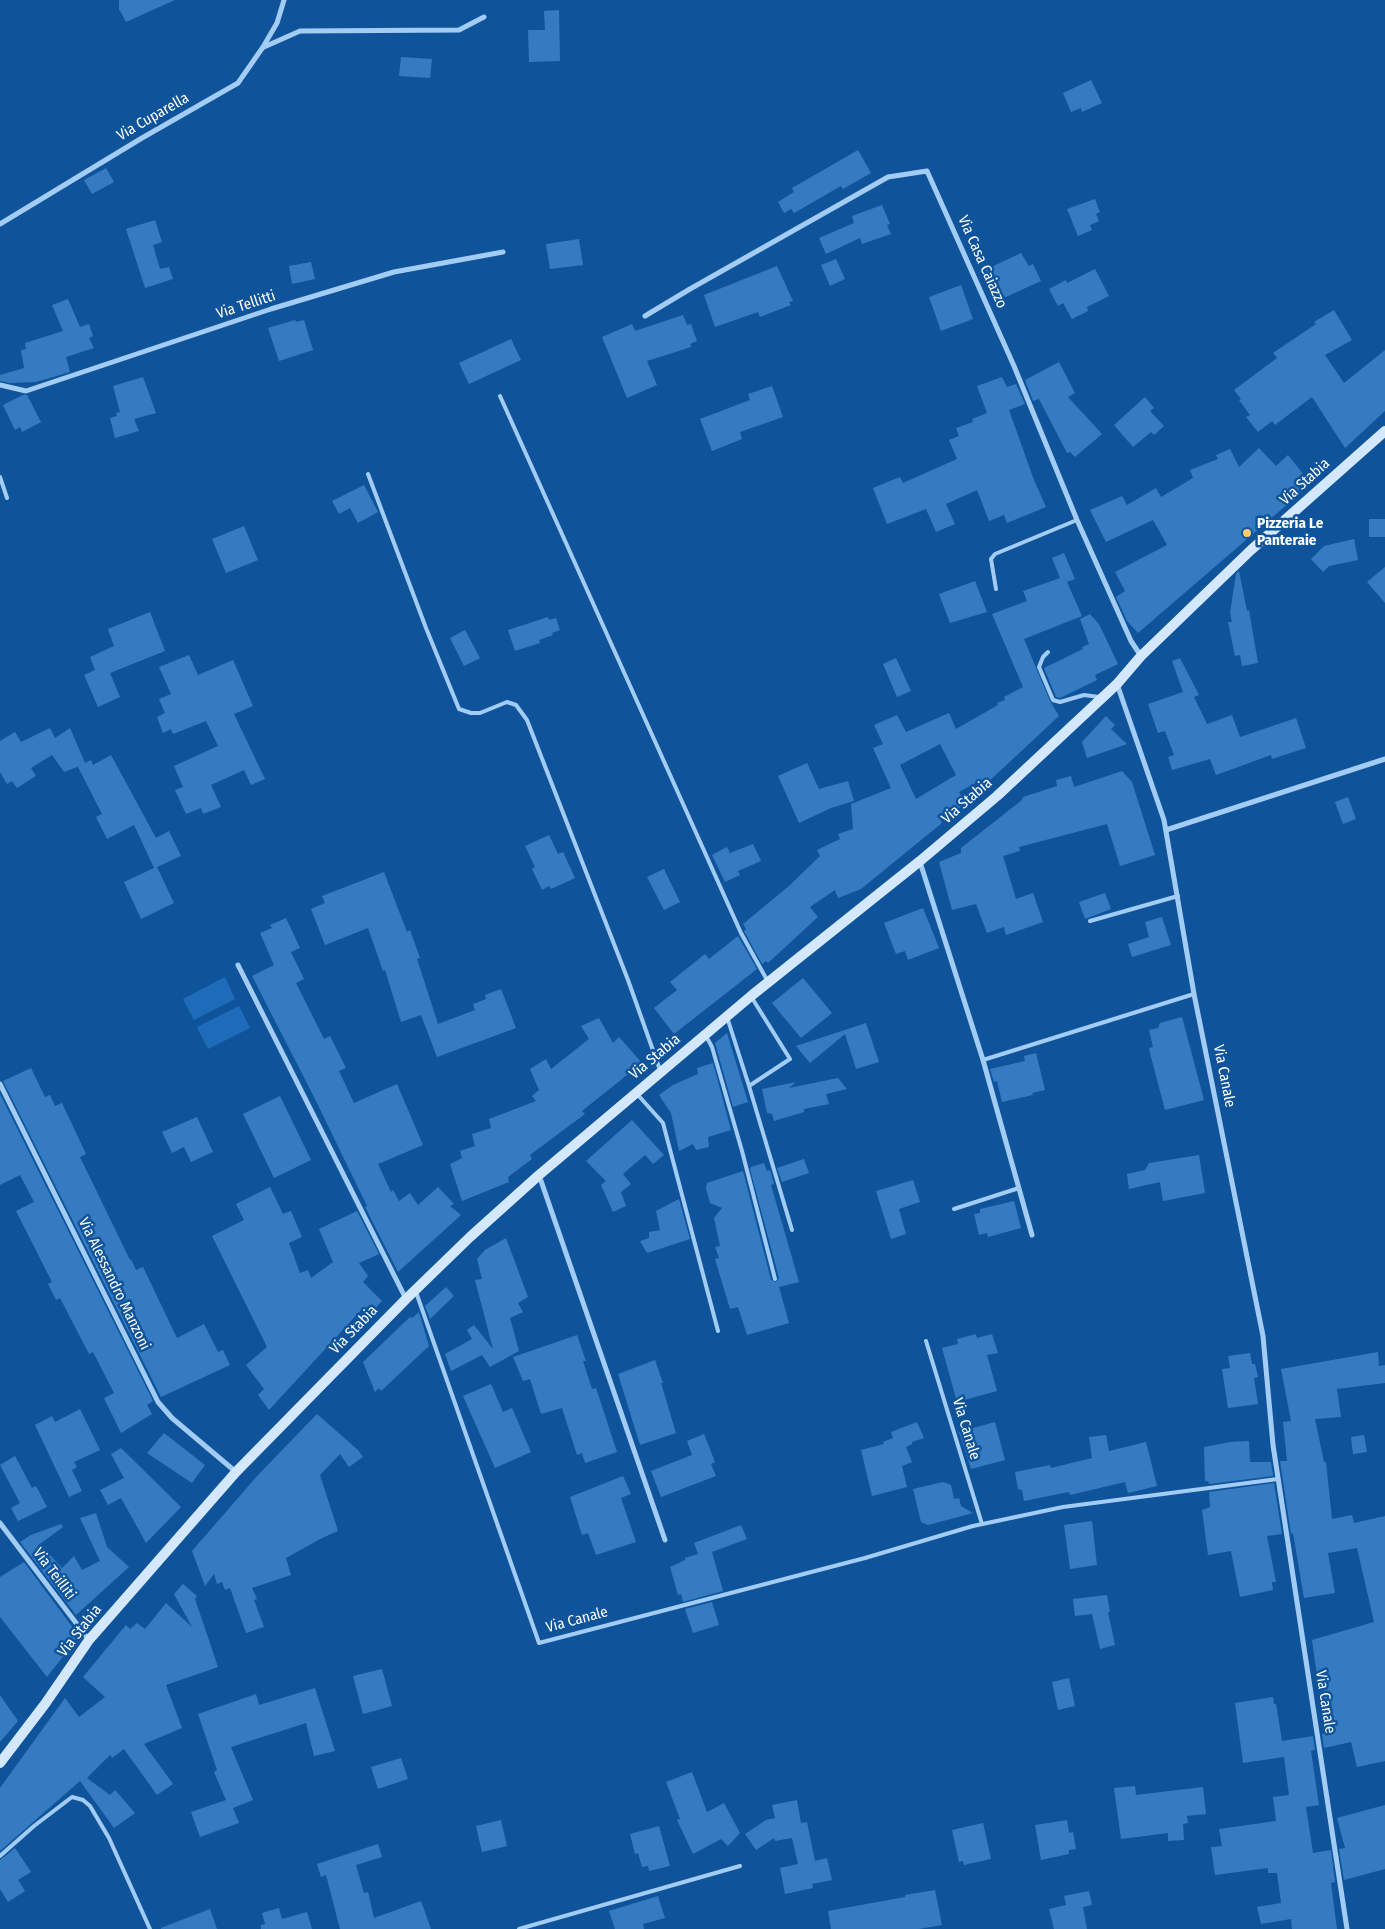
<!DOCTYPE html>
<html>
<head>
<meta charset="utf-8">
<style>
  body { margin:0 }
  canvas { display:block; background:#0f549b }
</style>
</head>
<body>
<canvas width="1385" height="1929"></canvas>
<script>
const ctx = document.querySelector('canvas').getContext('2d');
ctx.lineJoin = 'round';
function fillPath(path, color) {
  ctx.fillStyle = color;
  ctx.fill(path, 'evenodd');
}
function poly(rows) {
  const path = new Path2D();
  for (const r of rows) {
    path.moveTo(r[0], r[1]);
    for (let i = 2; i < r.length; i += 2) path.lineTo(r[i], r[i + 1]);
  }
  return path;
}
function strokePath(path, color, width, dash) {
  ctx.strokeStyle = color;
  ctx.lineWidth = width;
  ctx.lineCap = dash ? 'butt' : 'round';
  ctx.setLineDash(dash || []);
  ctx.stroke(path);
}
function label(font, color, halo, rows, align = 'center') {
  ctx.font = font + ' "Fira Sans Condensed",sans-serif';
  ctx.lineWidth = 5;
  ctx.setLineDash([]);
  ctx.textBaseline = 'middle';
  ctx.strokeStyle = halo;
  ctx.fillStyle = color;
  for (const [text, x, y, turn = 0] of rows) {
    ctx.save();
    ctx.translate(x, y);
    ctx.rotate((+turn || 0) * Math.PI / 180);
    ctx.textAlign = isNaN(turn) ? turn : align;
    if (halo) ctx.strokeText(text, 0, 0);
    ctx.fillText(text, 0, 0);
    ctx.restore();
  }
}
const green = poly([
  [225,977,235,999,194,1020,183,999],
  [239,1006,250,1028,208,1049,197,1027]
]);
const building = poly([
  [119,0,175,0,126,22,119,9],
  [559,10,560,61,529,62,528,30,545,30,544,11],
  [401,57,432,59,430,78,399,76],
  [1091,80,1102,103,1082,112,1081,108,1071,112,1063,93],
  [858,150,871,173,843,189,841,186,794,213,791,209,784,213,778,202,794,192,792,188],
  [106,168,114,182,92,194,84,180],
  [1095,199,1100,212,1096,214,1099,221,1090,225,1092,230,1078,236,1067,209],
  [882,205,890,224,887,225,891,234,862,244,860,238,826,254,819,238,854,223,852,216],
  [155,220,162,242,153,245,160,269,169,267,173,279,145,288,126,229],
  [579,239,583,265,550,269,546,244],
  [1021,253,1029,266,1033,264,1041,281,997,301,983,271],
  [836,259,845,279,830,286,821,265],
  [311,262,315,279,292,284,289,266],
  [777,266,793,301,789,302,791,305,760,317,758,312,715,327,704,295],
  [1095,269,1109,296,1087,307,1088,311,1072,319,1063,303,1058,306,1049,289,1066,280,1067,283],
  [961,285,973,319,941,331,929,297],
  [68,299,80,327,89,324,93,336,89,338,94,348,66,357,70,372,36,382,10,383,0,381,0,375,24,368,21,350,26,349,25,343,63,331,52,305],
  [1334,310,1352,340,1325,355,1344,383,1385,350,1385,411,1345,448,1312,397,1275,425,1272,421,1258,432,1246,417,1250,415,1239,400,1241,399,1234,390,1277,358,1273,353,1316,324,1314,322],
  [683,315,687,325,691,324,697,341,690,344,691,347,647,361,657,385,627,398,602,337,632,324,635,331],
  [295,320,296,322,304,320,313,350,279,361,268,328],
  [511,339,521,360,469,384,459,363],
  [1059,362,1075,393,1068,397,1102,434,1075,457,1070,452,1067,453,1039,399,1033,401,1025,380],
  [143,377,156,413,134,419,139,431,115,438,110,418,117,416,116,413,120,412,113,386],
  [1002,377,1007,387,1016,384,1025,404,1009,410,1034,480,1046,507,1007,523,1004,515,989,521,977,490,946,504,955,524,936,532,926,509,887,524,873,488,900,477,903,483,957,459,949,440,959,436,956,428,973,422,972,419,987,413,977,386],
  [772,386,783,417,740,432,742,439,712,451,700,419,750,400,748,394],
  [23,395,27,395,41,422,22,432,20,427,15,430,3,405],
  [1145,397,1154,408,1150,411,1164,426,1154,435,1151,432,1133,447,1114,425],
  [1259,448,1276,466,1288,455,1311,484,1138,633,1127,621,1116,597,1125,591,1115,572,1167,545,1153,520,1106,542,1090,510,1122,496,1127,505,1156,488,1161,497,1193,478,1190,470,1218,459,1216,455,1230,449,1239,467],
  [364,485,378,512,358,523,350,508,339,514,332,501],
  [1369,519,1385,519,1385,537,1369,537],
  [244,526,258,560,226,573,212,539],
  [1354,539,1358,560,1329,566,1323,572,1311,559,1324,546],
  [1064,553,1075,579,1067,582,1082,616,1024,639,1050,701,1059,716,986,784,981,780,959,792,966,804,940,819,942,823,861,889,838,898,835,890,810,907,818,917,768,963,766,961,762,964,744,931,746,929,743,924,790,885,820,856,817,850,840,839,838,834,853,829,851,804,891,788,873,748,883,744,874,725,897,715,906,732,949,713,956,729,998,705,997,703,1005,700,1004,697,1023,687,992,614,1027,601,1023,591,1060,578,1052,558],
  [940,744,956,775,916,799,900,765],
  [1385,567,1385,603,1367,582],
  [1239,571,1247,611,1249,610,1258,663,1242,666,1240,655,1235,656,1228,622,1232,622,1230,613,1236,574],
  [975,581,987,612,950,623,939,594],
  [150,612,165,651,110,673,120,697,98,707,84,675,95,670,90,657,114,646,108,629],
  [1090,614,1099,624,1118,664,1095,675,1097,680,1060,698,1056,697,1044,668,1083,649,1082,647,1089,644,1080,619],
  [548,617,549,620,556,618,560,630,552,633,553,635,539,640,540,643,515,651,508,630],
  [465,630,480,658,464,666,450,638],
  [189,655,198,675,233,660,253,706,234,714,265,779,251,785,244,770,211,785,221,807,203,814,201,808,186,814,175,790,183,787,174,766,218,746,206,721,173,734,171,729,163,733,157,717,165,713,159,699,171,694,159,667],
  [896,658,911,691,897,697,883,664],
  [1180,658,1199,695,1194,697,1207,724,1232,715,1240,737,1296,718,1306,748,1272,759,1271,755,1216,775,1210,759,1172,770,1168,757,1174,755,1165,731,1158,733,1148,704,1183,692,1172,661],
  [1106,716,1115,725,1111,729,1127,744,1087,758,1082,742],
  [50,728,55,738,70,728,85,763,91,760,93,765,111,755,156,838,169,831,181,856,157,867,174,903,141,919,124,882,154,868,134,825,107,839,96,817,102,814,78,767,85,764,64,772,52,755,31,768,36,776,17,788,12,781,7,784,0,772,0,741,15,732,21,742],
  [807,763,819,789,848,781,854,801,831,808,799,823,778,776],
  [1122,771,1132,782,1155,855,1120,866,1107,824,1019,847,1020,851,1003,856,1016,899,1033,893,1043,922,1006,935,1004,927,987,933,976,904,952,910,939,862,961,853,961,848,1022,800,1023,797,1057,786,1056,780,1071,776,1074,787],
  [1348,797,1356,819,1343,824,1335,802],
  [549,835,558,854,563,852,575,878,551,889,549,886,542,890,532,869,535,867,525,846],
  [753,844,761,861,738,871,740,875,725,882,712,855,727,847,730,853],
  [664,869,680,902,664,910,647,877],
  [384,872,407,932,410,930,420,958,417,959,438,1024,475,1010,473,1004,486,999,485,995,501,989,516,1028,437,1057,421,1015,401,1022,385,970,383,971,368,928,325,945,311,909,325,903,322,896],
  [1105,893,1111,909,1085,919,1079,902],
  [923,908,939,948,908,960,905,951,896,954,884,923],
  [1162,917,1171,945,1132,957,1128,944,1149,937,1145,922],
  [286,918,300,948,291,952,304,979,296,983,324,1039,330,1036,346,1068,339,1071,354,1103,397,1084,423,1145,378,1164,391,1192,393,1190,399,1201,410,1193,418,1205,438,1187,454,1204,450,1206,461,1215,398,1272,365,1207,367,1206,315,1099,252,976,274,965,260,933,272,928,270,925],
  [738,936,757,969,674,1034,654,1008,677,990,670,982,705,954,709,959],
  [803,978,832,1013,801,1038,772,1003],
  [1182,1017,1204,1100,1165,1110,1151,1057,1149,1048,1153,1047,1149,1030,1158,1028,1160,1023],
  [599,1018,613,1043,619,1037,642,1063,582,1111,585,1114,530,1155,532,1159,508,1177,509,1182,462,1201,450,1164,462,1158,460,1151,475,1146,472,1134,491,1128,489,1119,536,1101,532,1096,539,1090,530,1069,546,1059,551,1069,589,1039,581,1026],
  [866,1023,879,1062,856,1069,845,1034,810,1063,796,1046],
  [727,1033,748,1102,733,1107,715,1043],
  [1036,1053,1045,1090,1032,1093,1033,1095,1002,1102,997,1081,994,1082,990,1069,1025,1061,1024,1056],
  [713,1063,731,1130,708,1137,709,1147,696,1150,693,1144,679,1151,671,1113,659,1095,673,1085,698,1074,697,1068],
  [31,1068,45,1097,50,1095,55,1106,62,1103,86,1154,80,1157,130,1260,131,1259,136,1270,143,1267,177,1338,204,1324,218,1352,223,1350,230,1365,161,1397,3,1081],
  [838,1078,847,1089,826,1094,829,1104,804,1109,804,1112,774,1121,772,1114,767,1113,762,1089,796,1082,789,1088],
  [0,1094,153,1401,147,1405,152,1414,121,1433,104,1398,114,1393,93,1352,89,1354,60,1298,56,1300,48,1284,52,1282,16,1211,34,1202,20,1175,0,1185],
  [280,1096,311,1160,274,1178,243,1114],
  [197,1117,213,1152,191,1162,184,1147,172,1153,162,1132],
  [632,1120,664,1155,653,1164,645,1155,623,1174,631,1184,621,1192,626,1206,613,1212,601,1185,606,1181,586,1161],
  [1199,1155,1205,1193,1163,1201,1160,1182,1129,1189,1127,1174,1145,1170,1149,1163],
  [804,1159,809,1173,782,1182,777,1168],
  [764,1163,767,1171,770,1170,774,1184,771,1185,799,1282,779,1287,789,1323,747,1335,738,1307,730,1309,715,1259,719,1258,715,1247,720,1246,714,1218,722,1208,710,1203,706,1188,707,1183,743,1171,771,1280,776,1282,779,1278,750,1169,751,1167],
  [913,1180,920,1202,899,1209,906,1234,891,1239,876,1191],
  [270,1187,283,1214,291,1211,302,1237,289,1243,300,1273,308,1270,311,1278,333,1262,319,1229,357,1211,379,1254,359,1263,368,1276,363,1282,382,1301,370,1314,363,1308,269,1410,258,1395,264,1389,246,1365,267,1347,212,1236,244,1220,236,1204],
  [679,1199,690,1239,647,1253,640,1241,649,1238,649,1232,660,1230,656,1211],
  [1014,1201,1021,1228,988,1237,987,1233,979,1235,974,1214,980,1213,980,1209],
  [506,1238,528,1297,518,1303,523,1312,510,1318,519,1351,490,1367,482,1355,451,1371,445,1354,472,1339,467,1330,474,1325,493,1349,475,1280,482,1279,477,1259,485,1250],
  [446,1287,454,1296,430,1319,425,1306],
  [419,1312,429,1346,381,1391,379,1388,375,1392,363,1362,410,1317,412,1318],
  [976,1334,977,1338,992,1334,998,1353,987,1355,997,1391,957,1402,942,1348,958,1344,957,1339],
  [577,1335,586,1361,583,1361,592,1389,596,1388,617,1452,585,1463,582,1453,577,1455,562,1408,541,1414,530,1379,523,1381,513,1357],
  [1378,1352,1379,1366,1385,1365,1385,1383,1337,1389,1341,1417,1315,1419,1324,1462,1326,1462,1332,1519,1352,1515,1354,1523,1385,1516,1385,1761,1357,1767,1351,1742,1324,1748,1322,1734,1329,1733,1319,1676,1317,1676,1312,1640,1374,1622,1357,1548,1328,1553,1335,1593,1304,1598,1293,1533,1291,1534,1280,1461,1287,1461,1283,1422,1291,1421,1281,1369],
  [1250,1353,1252,1364,1255,1364,1258,1377,1254,1378,1258,1404,1228,1408,1222,1369,1230,1368,1228,1356],
  [655,1360,663,1383,661,1383,676,1433,640,1445,618,1374],
  [491,1384,503,1412,512,1408,531,1452,495,1468,463,1396],
  [80,1409,100,1450,74,1462,77,1467,72,1470,82,1491,69,1497,35,1425,52,1416,55,1422],
  [317,1414,358,1450,363,1457,349,1467,340,1454,320,1475,338,1531,322,1538,286,1558,291,1575,252,1588,257,1599,254,1600,264,1627,246,1633,230,1588,225,1590,222,1582,217,1584,214,1574,205,1586,192,1551,258,1475],
  [917,1422,924,1438,912,1442,912,1444,906,1447,912,1462,902,1466,907,1487,872,1496,861,1450,884,1444,883,1442,893,1438,891,1432],
  [995,1422,1005,1460,971,1469,959,1432],
  [164,1433,205,1465,192,1483,147,1453],
  [704,1434,715,1462,711,1464,716,1476,661,1497,651,1471,692,1455,687,1441],
  [1106,1435,1109,1451,1146,1442,1157,1486,1128,1493,1125,1482,1070,1495,1069,1492,1024,1501,1022,1490,1018,1489,1015,1472,1050,1465,1051,1468,1092,1458,1089,1437],
  [1364,1435,1367,1452,1353,1454,1351,1437],
  [1249,1441,1250,1462,1271,1462,1273,1476,1209,1484,1208,1481,1205,1481,1204,1447,1230,1442],
  [121,1448,181,1507,146,1543,121,1498,108,1505,100,1490,124,1478,111,1454],
  [15,1456,32,1488,36,1486,47,1507,18,1521,11,1508,20,1503,0,1465],
  [623,1476,631,1494,621,1498,636,1542,596,1555,588,1533,582,1535,570,1497],
  [943,1482,951,1485,954,1499,959,1498,961,1506,973,1513,928,1525,921,1522,913,1489],
  [1274,1483,1282,1534,1267,1536,1276,1582,1272,1582,1273,1590,1240,1597,1231,1551,1208,1555,1202,1510,1210,1507,1209,1492],
  [96,1513,107,1547,129,1567,76,1615,20,1542,31,1535,61,1524,63,1527,40,1544,62,1568,74,1556,82,1570,100,1561,80,1518],
  [1092,1521,1097,1565,1070,1569,1064,1525],
  [741,1525,747,1539,712,1552,723,1591,683,1602,681,1594,678,1595,670,1567,685,1560,685,1558,698,1554,694,1543],
  [24,1562,79,1636,47,1677,0,1617,0,1577],
  [183,1584,197,1596,195,1599,218,1667,166,1685,182,1728,144,1744,173,1784,157,1795,124,1749,112,1758,110,1755,87,1778,110,1795,115,1790,135,1813,114,1828,80,1781,0,1851,0,1788,65,1698,79,1717,105,1697,83,1677,126,1625,130,1629,137,1623,145,1629,166,1603,192,1627,174,1594],
  [1107,1595,1110,1612,1108,1612,1115,1645,1100,1649,1092,1614,1075,1616,1073,1599],
  [712,1602,719,1625,693,1633,685,1609],
  [382,1669,392,1706,363,1714,353,1676],
  [1069,1678,1075,1706,1058,1710,1052,1682],
  [315,1688,335,1751,314,1756,306,1723,231,1747,253,1800,233,1808,239,1823,200,1837,191,1812,226,1800,214,1772,217,1770,198,1714,256,1694,259,1705],
  [0,1695,18,1721,0,1742],
  [1273,1697,1274,1704,1276,1704,1282,1741,1313,1736,1315,1750,1311,1751,1319,1805,1306,1807,1313,1853,1331,1850,1335,1882,1331,1883,1337,1929,1292,1929,1291,1919,1261,1924,1257,1907,1281,1903,1277,1873,1268,1873,1268,1868,1215,1875,1211,1847,1222,1846,1219,1829,1276,1821,1273,1797,1289,1795,1284,1757,1243,1763,1235,1703],
  [401,1758,408,1779,378,1789,371,1767],
  [692,1772,707,1812,724,1803,740,1833,728,1846,721,1839,693,1854,677,1820,680,1819,666,1782],
  [1135,1786,1136,1795,1203,1787,1206,1814,1187,1816,1188,1823,1183,1824,1184,1840,1168,1841,1168,1833,1121,1839,1114,1788],
  [797,1800,801,1823,807,1822,815,1861,827,1858,832,1880,812,1884,813,1888,785,1894,780,1868,798,1864,792,1838,775,1841,774,1838,756,1850,745,1834,766,1820,775,1818,772,1805],
  [1385,1805,1385,1869,1344,1880,1339,1849,1345,1848,1337,1818],
  [501,1820,507,1846,482,1852,476,1826],
  [1067,1820,1069,1833,1073,1832,1076,1849,1069,1850,1069,1854,1041,1860,1035,1825],
  [983,1823,991,1859,964,1865,963,1861,959,1862,952,1830],
  [659,1826,670,1866,649,1871,648,1866,642,1867,638,1853,635,1854,630,1834],
  [378,1844,382,1857,356,1865,364,1893,368,1892,374,1918,421,1901,431,1929,340,1929,326,1875,321,1877,317,1864],
  [15,1848,31,1872,18,1880,25,1891,8,1902,0,1889,0,1860],
  [935,1890,942,1925,919,1929,831,1929,828,1911,905,1897,905,1895],
  [1089,1891,1092,1905,1083,1907,1087,1929,1054,1929,1049,1909,1066,1905,1064,1896],
  [658,1896,665,1918,643,1924,644,1929,615,1929,609,1911],
  [279,1908,282,1919,307,1912,312,1929,261,1929,261,1925,265,1924,262,1913],
  [210,1909,217,1929,161,1929,161,1928]
]);
const lane = poly([
  [500,396,741,933,767,980],
  [368,474,426,628,459,709,471,713,480,713,507,702,516,705,527,720,628,980,660,1070],
  [0,477,7,498],
  [996,589,991,559,995,554,1077,520],
  [1048,652,1043,657,1039,667,1053,700,1060,702,1084,695,1099,697],
  [1090,921,1178,896],
  [727,1017,749,1086,792,1230],
  [706,1036,712,1047,742,1151,775,1279],
  [983,1060,1194,994],
  [749,1086,790,1059,752,998],
  [637,1094,663,1123,718,1331],
  [954,1209,1019,1188],
  [416,1292,539,1643,865,1558,973,1526,1063,1507,1278,1479],
  [926,1341,982,1524],
  [0,1856,34,1826,72,1797,83,1800,90,1806,109,1838,150,1929],
  [519,1929,740,1866]
]);
const street = poly([
  [264,47,300,31,459,30,484,17],
  [0,224,142,138,238,83,263,47,277,23,284,0],
  [645,316,690,289,888,177,927,171,1014,366,1077,520,1131,641,1141,656],
  [0,385,26,391,271,309,394,272,503,252],
  [1117,684,1164,820,1194,994,1263,1336,1273,1445,1347,1929],
  [1166,830,1385,759],
  [920,862,983,1060,1032,1235],
  [238,965,406,1299],
  [0,1084,158,1402,172,1418,236,1472],
  [539,1175,665,1540],
  [0,1523,89,1640]
]);
const secondary = poly([
  [0,1763,45,1704,89,1640,236,1472,406,1299,470,1237,539,1175,751,996,920,861,997,796,1117,684,1141,656,1251,550,1385,431]
]);
const markers = [
  [1247,533,5,"#ffcb67"]
];
const streetNames = [
  ["Via Cuparella",153,117,-30],
  ["Via Casa Caiazzo",982,262,66],
  ["Via Tellitti",246,305,-18],
  ["Via Stabia",1305,482,-42],
  ["Via Stabia",967,801,-41],
  ["Via Stabia",655,1057,-40],
  ["Via Canale",1224,1076,79],
  ["Via Alessandro Manzoni",114,1284,64],
  ["Via Stabia",354,1330,-46],
  ["Via Canale",966,1429,73],
  ["Via Teilliti",54,1574,53],
  ["Via Canale",577,1620,-15],
  ["Via Stabia",80,1631,-52],
  ["Via Canale",1325,1702,81]
];
const poiNames = [
  ["Pizzeria Le",1257,524],
  ["Panteraie",1257,541]
];
fillPath(green, '#1e6cb9');
fillPath(building, '#347bc2');
strokePath(lane, '#a3ccf5', 4);
strokePath(street, '#a3ccf5', 5);
strokePath(secondary, '#d3e8fe', 10);
for (const [x, y, r, color] of markers) {
  const dot = new Path2D();
  dot.arc(x, y, r, 0, 2 * Math.PI);
  ctx.fillStyle = color;
  ctx.fill(dot);
  strokePath(dot, '#0f549b', 2);
}
label('15px', '#fff', '#0f549b', streetNames);
label('bold 15px', '#fff', '#0f549b', poiNames, 'left');
</script>
</body>
</html>
